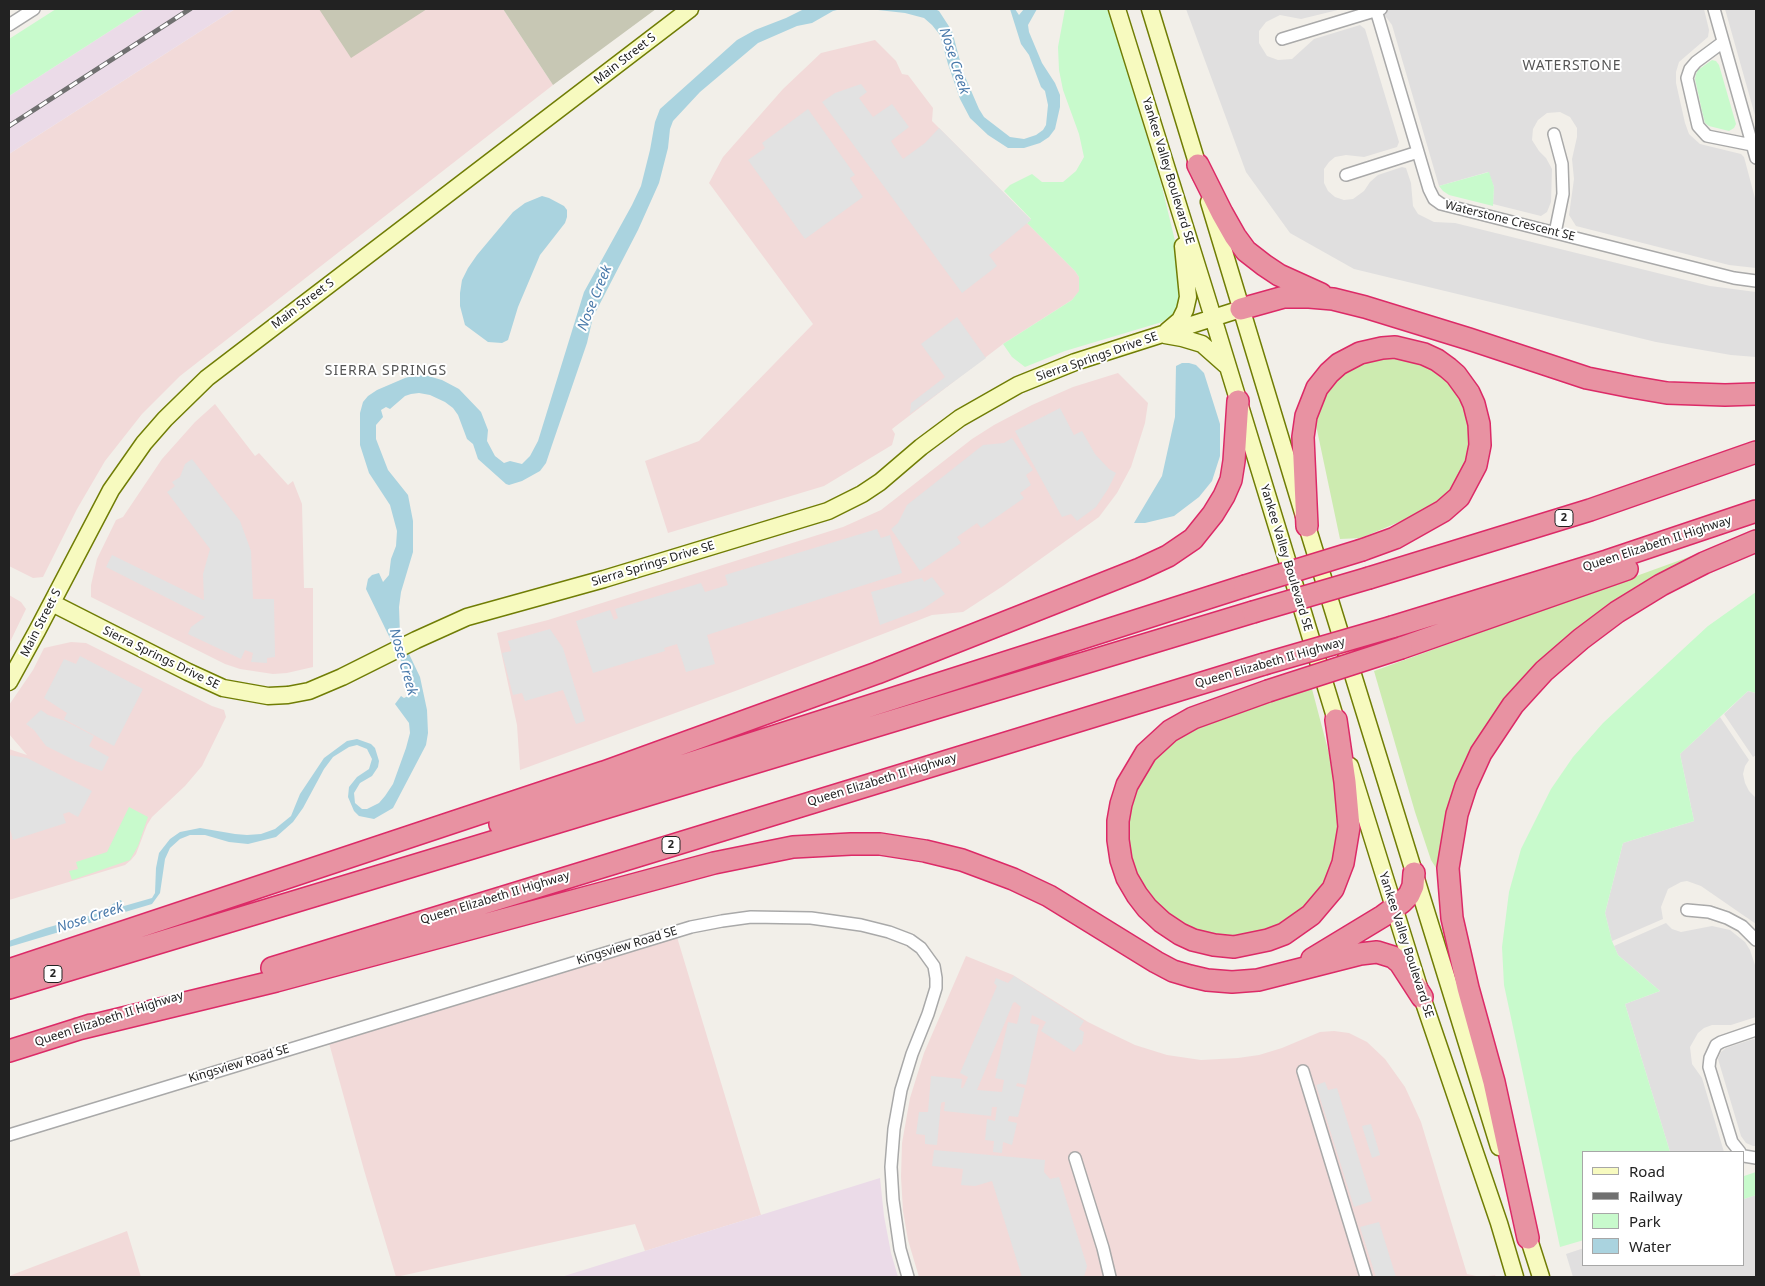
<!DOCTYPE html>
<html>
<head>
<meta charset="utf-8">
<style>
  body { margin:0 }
  #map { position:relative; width:1765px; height:1286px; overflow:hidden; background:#f2efe9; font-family:"Noto Sans",sans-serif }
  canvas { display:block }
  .frame { position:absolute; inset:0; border:10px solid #222; pointer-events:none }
  .legend { position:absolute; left:1582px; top:1151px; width:162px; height:115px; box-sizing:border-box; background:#fff; border:1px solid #a7a7a7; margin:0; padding:6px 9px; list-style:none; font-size:15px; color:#222 }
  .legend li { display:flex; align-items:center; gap:10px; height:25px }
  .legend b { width:25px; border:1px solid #a7a7a7 }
</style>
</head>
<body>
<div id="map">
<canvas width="1765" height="1286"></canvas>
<div class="frame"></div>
<ul class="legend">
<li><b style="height:6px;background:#f7fabf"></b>Road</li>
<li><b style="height:6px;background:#707070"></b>Railway</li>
<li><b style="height:14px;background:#c8facc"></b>Park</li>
<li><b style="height:14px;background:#aad3df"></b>Water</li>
</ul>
</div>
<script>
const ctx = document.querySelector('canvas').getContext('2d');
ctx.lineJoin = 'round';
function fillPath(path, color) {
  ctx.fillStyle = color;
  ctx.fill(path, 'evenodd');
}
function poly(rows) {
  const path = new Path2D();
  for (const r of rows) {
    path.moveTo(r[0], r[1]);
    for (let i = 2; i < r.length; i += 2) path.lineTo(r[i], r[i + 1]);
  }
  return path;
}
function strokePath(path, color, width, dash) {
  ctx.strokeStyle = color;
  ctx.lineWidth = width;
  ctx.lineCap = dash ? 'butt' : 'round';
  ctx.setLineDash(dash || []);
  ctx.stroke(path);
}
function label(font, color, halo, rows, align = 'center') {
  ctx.font = font + ' "Noto Sans",sans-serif';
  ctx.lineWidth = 4;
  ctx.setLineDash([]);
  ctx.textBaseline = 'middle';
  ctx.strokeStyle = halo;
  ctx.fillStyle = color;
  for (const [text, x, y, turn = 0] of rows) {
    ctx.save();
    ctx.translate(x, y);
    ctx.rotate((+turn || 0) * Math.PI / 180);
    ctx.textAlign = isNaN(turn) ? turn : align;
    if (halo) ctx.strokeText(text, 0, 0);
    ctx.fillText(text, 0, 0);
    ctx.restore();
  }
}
const residential = poly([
  [1186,9,1342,9,1301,19,1280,15,1266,22,1259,31,1259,43,1267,56,1278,60,1292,59,1314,39,1360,25,1365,29,1399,142,1397,147,1364,157,1346,155,1335,157,1329,162,1324,169,1324,183,1328,191,1335,197,1344,200,1353,199,1364,191,1370,182,1378,175,1402,167,1406,168,1411,183,1413,206,1418,214,1434,222,1455,223,1710,286,1756,292,1756,357,1731,355,1656,342,1354,269,1290,233,1246,172],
  [1380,9,1704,9,1709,30,1708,37,1679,62,1676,72,1676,83,1685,123,1689,134,1700,144,1741,154,1744,157,1756,202,1756,268,1729,265,1576,226,1569,215,1574,179,1572,159,1577,137,1577,128,1570,117,1560,112,1547,113,1538,120,1533,129,1532,140,1539,151,1546,158,1552,169,1551,202,1547,212,1541,216,1493,204,1494,187,1488,172,1439,186,1392,25],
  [1725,9,1756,9,1756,119],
  [1748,691,1756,693,1756,755,1753,757,1724,714],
  [1720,717,1749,760,1745,766,1743,774,1745,783,1749,791,1756,798,1756,924,1701,886,1687,881,1681,882,1668,889,1661,907,1663,919,1612,941,1605,913,1623,843,1694,821,1680,754],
  [1666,923,1672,929,1681,932,1712,926,1730,930,1745,942,1750,950,1756,968,1756,1017,1731,1025,1712,1025,1704,1028,1698,1033,1690,1047,1692,1064,1702,1078,1724,1152,1670,1152,1625,1004,1660,991,1618,955,1614,946],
  [1756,1038,1756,1146,1753,1146,1746,1143,1741,1136,1718,1059,1721,1052,1726,1048],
  [1756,1195,1756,1277,1573,1277,1566,1254,1584,1248,1584,1265,1744,1265,1744,1199]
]);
const commercial = poly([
  [235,9,503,9,553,85,180,376,142,414,105,461,77,509,43,577,33,578,9,566,9,154],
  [875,40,896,61,902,74,908,75,933,108,932,121,1031,220,1027,223,1075,271,1079,277,1079,292,1072,300,1003,344,892,429,895,434,892,445,824,486,668,533,645,461,699,441,813,324,709,183,723,157,783,89,821,53],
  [1118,373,1148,403,1145,423,1131,467,1117,493,1099,517,1003,586,963,612,932,615,738,690,520,770,517,725,497,633,548,620,843,527,881,510,972,439,994,425,1032,405,1073,387],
  [215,404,255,456,259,453,288,485,293,481,302,504,304,588,313,588,313,667,287,673,273,674,240,669,225,664,91,597,91,585,97,559,116,520,123,517,162,459,195,422],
  [9,595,21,602,26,609,9,644],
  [71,642,86,643,212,706,224,710,226,717,202,766,185,786,152,817,147,825,136,854,131,860,125,865,9,900,9,749,27,755,9,734,9,705,33,670,44,648],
  [677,937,761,1215,645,1251,635,1224,396,1277,364,1170,329,1043],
  [966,956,1013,975,1088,1022,1108,1032,1135,1045,1167,1055,1201,1060,1238,1058,1259,1055,1282,1048,1320,1032,1334,1031,1349,1033,1367,1042,1385,1059,1405,1087,1421,1122,1467,1274,1481,1277,1495,1275,1496,1277,919,1277,908,1240,903,1211,901,1177,902,1143,910,1098,924,1053],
  [127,1231,141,1277,9,1277,9,1276]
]);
const industrial = poly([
  [144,9,235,9,9,154,9,96],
  [880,1178,884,1216,891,1253,898,1277,561,1277]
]);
const construction = poly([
  [319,9,427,9,351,58],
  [503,9,656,9,553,85]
]);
const grass = poly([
  [1398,352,1426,359,1454,382,1467,408,1473,432,1467,460,1456,486,1432,505,1411,517,1361,538,1340,539,1313,411,1332,378,1362,357],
  [1733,541,1557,649,1453,794,1441,841,1441,868,1438,871,1431,860,1415,812,1374,671],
  [1312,689,1341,799,1341,839,1327,881,1308,907,1279,926,1250,935,1213,936,1187,927,1156,905,1139,884,1126,846,1132,787,1145,765,1185,730,1229,713]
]);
const park = poly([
  [56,9,144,9,9,96,9,39],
  [1065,9,1107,9,1111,19,1161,183,1176,245,1181,302,1175,313,1162,322,1065,351,1025,367,1012,357,1003,344,1072,300,1079,291,1079,277,1075,271,1027,223,1031,219,1004,191,1010,185,1032,174,1042,182,1063,182,1076,171,1084,157,1079,134,1063,90,1059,70,1058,47],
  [1712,60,1716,61,1719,65,1736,124,1734,128,1729,131,1709,126,1705,123,1702,111,1695,79,1696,74,1698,70],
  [1489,172,1494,187,1493,206,1449,195,1443,191,1439,186],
  [1756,592,1756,693,1748,691,1680,754,1694,821,1623,843,1605,913,1612,941,1618,955,1660,991,1625,1004,1670,1152,1584,1152,1584,1240,1560,1247,1504,985,1502,947,1509,892,1521,849,1551,789,1573,757,1603,723,1708,626],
  [129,807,148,817,138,846,130,860,72,880,69,871,78,869,76,862,107,852],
  [1756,1172,1756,1195,1744,1199,1744,1176]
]);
const parking = poly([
  [861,84,867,92,859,98,873,117,892,104,909,127,891,141,903,159,925,143,939,128,1031,220,989,255,997,266,962,293,822,102,835,93],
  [808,109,855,175,850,178,863,197,805,239,748,160,765,148,762,143],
  [957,317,986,358,910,414,911,403,945,377,921,344],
  [1060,408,1074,435,1082,431,1095,454,1109,469,1116,473,1108,489,1096,507,1077,521,1071,514,1062,517,1015,431],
  [1012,438,1033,470,1026,475,1031,485,1020,493,1024,498,981,528,977,523,957,537,961,543,920,571,891,529,898,523,907,505,983,445,1004,443],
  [192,459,240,521,251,551,253,599,274,599,275,657,267,658,267,663,251,662,253,653,245,650,241,659,188,634,191,627,205,617,106,567,112,555,204,600,203,574,210,549,167,492,175,486,172,482,180,477,185,464],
  [877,529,881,538,890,535,902,573,707,635,715,664,686,672,677,644,664,648,665,651,593,673,576,621,610,610,614,620,618,618,615,609,701,583,705,592,728,585,725,575],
  [932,577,945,594,923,609,880,625,871,592,922,578,924,582],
  [550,629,563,648,585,721,576,724,563,690,525,701,522,693,513,695,502,653,511,651,508,641],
  [80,656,143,689,114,746,64,719,67,713,44,698,64,659,76,664],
  [41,710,48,715,65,721,94,736,89,746,109,757,102,771,76,761,46,746,34,730,26,724],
  [9,755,27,758,92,791,78,817,69,812,63,814,66,823,13,840,9,826],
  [1014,976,1084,1021,1079,1029,1084,1032,1082,1045,1080,1044,1074,1052,1041,1031,1046,1022,1032,1015,1030,1023,1039,1025,1026,1085,1017,1083,1016,1086,1025,1088,1018,1117,1009,1116,1008,1121,1017,1123,1012,1145,1003,1142,1002,1153,993,1152,994,1141,985,1140,987,1119,995,1121,997,1107,992,1107,991,1116,944,1111,945,1102,943,1102,941,1103,937,1145,925,1144,925,1135,916,1134,919,1112,928,1112,931,1076,962,1079,961,1088,963,1088,968,1077,960,1073,997,986,994,983,996,978,1008,983],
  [1015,1002,1021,1007,1017,1024,1008,1022,995,1078,1004,1080,1002,1092,977,1090,1013,1003],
  [1325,1082,1328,1090,1337,1088,1372,1201,1354,1207,1316,1085],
  [1371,1124,1380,1155,1372,1158,1362,1126],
  [934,1150,1045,1160,1044,1172,1050,1179,1059,1177,1087,1266,1084,1277,1022,1277,992,1181,975,1186,961,1185,963,1169,932,1166],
  [1379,1222,1396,1277,1376,1277,1360,1227]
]);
const water = poly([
  [804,9,841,9,833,11,812,23,797,26,758,43,700,92,673,121,670,129,668,148,659,183,638,230,593,317,587,343,552,445,546,463,540,471,522,481,509,485,506,484,478,459,473,444,467,439,458,415,453,408,445,402,430,395,419,393,411,394,405,396,390,409,386,407,381,410,383,417,376,425,376,439,388,470,408,495,413,521,413,552,401,592,399,607,400,635,420,677,427,710,428,733,426,745,393,808,374,819,359,816,354,811,348,797,349,787,357,777,369,769,372,759,367,749,357,745,349,747,333,757,324,769,303,808,293,822,276,837,248,844,229,842,205,835,190,835,180,839,170,848,165,859,160,893,152,904,125,912,117,913,96,921,9,947,9,941,46,928,102,912,117,901,121,900,124,906,152,898,155,893,156,868,159,853,170,839,180,832,200,828,235,834,247,835,261,834,275,829,291,816,300,794,324,758,347,741,357,739,371,744,375,748,379,761,378,767,372,776,360,783,354,793,355,803,362,809,367,809,379,803,385,796,393,784,406,748,410,733,409,723,395,704,401,696,404,698,408,696,404,667,366,589,368,579,372,575,379,573,383,582,389,575,391,559,396,546,397,531,390,505,369,473,360,445,360,413,363,402,368,396,377,390,405,378,416,375,428,376,442,380,459,389,481,412,488,430,487,441,495,456,504,463,510,461,522,464,530,456,538,441,584,292,632,205,641,186,650,150,655,122,660,109,737,40,755,30,786,18],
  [869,9,935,9,939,11,952,31,963,72,979,109,984,117,1010,137,1024,139,1036,135,1043,130,1046,125,1048,105,1045,91,1041,87,1029,55,1021,44,1010,9,1015,9,1019,15,1024,9,1037,9,1028,25,1029,32,1042,63,1055,83,1060,95,1060,107,1055,129,1049,137,1040,143,1024,148,1008,148,988,135,970,118,960,99,948,64,940,35,932,25,924,18,905,13],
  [542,196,549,198,564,206,567,210,567,217,565,223,540,255,518,307,508,340,502,343,488,342,465,325,460,306,460,293,462,280,468,268,477,255,513,212,525,203],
  [1182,363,1189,363,1196,365,1204,373,1220,424,1220,456,1212,481,1199,497,1174,516,1145,523,1134,523,1162,476,1175,417,1176,366]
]);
const street = poly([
  [1714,9,1756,158],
  [1376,10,1429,189,1434,199,1441,204,1734,278,1756,281],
  [9,25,34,9],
  [1282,39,1381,9],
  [1723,42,1696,62,1690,69,1687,78,1698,126,1707,136,1752,145],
  [1554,134,1562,164,1563,194,1555,233],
  [1346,175,1418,152],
  [1687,910,1709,912,1727,918,1742,926,1756,940],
  [1303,1071,1366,1277],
  [9,1135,691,927,722,921,751,917,811,918,861,925,889,932,910,940,921,948,934,966,936,978,936,988,928,1014,912,1054,901,1090,894,1129,891,1167,893,1200,900,1249,908,1277],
  [1740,1152,1732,1142,1709,1067,1710,1058,1716,1045,1721,1042,1756,1030],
  [1744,1156,1756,1158],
  [1075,1158,1103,1248,1110,1277]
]);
const secondary = poly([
  [1117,9,1207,298,1339,730],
  [1150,9,1201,176],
  [1209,202,1307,526,1499,1147],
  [1167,331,1180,320,1185,310,1188,297,1183,246],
  [1165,335,1182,338,1202,344,1228,367],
  [52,603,188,672,223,688,268,696,288,695,309,691,342,677,416,640,467,617,604,579,828,511,862,494,880,482,921,447,960,418,1018,385,1075,362,1241,309],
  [9,682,37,631,111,490,144,443,165,419,207,378,690,9],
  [1350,766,1422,997,1499,1223,1515,1277],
  [1525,1227,1541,1277]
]);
const highway = poly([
  [1198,165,1222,213,1235,236,1246,251,1264,265,1279,275,1321,294],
  [1241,309,1284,297,1309,297,1333,299,1365,307,1469,339,1587,378,1632,387,1667,393,1725,395,1756,394],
  [1307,526,1303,437,1306,416,1317,388,1329,373,1339,364,1360,353,1382,348,1395,347,1424,354,1437,360,1448,368,1456,375,1469,393,1474,404,1479,424,1480,445,1476,465,1459,497,1443,511,1395,538,1362,550],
  [1369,578,1590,510,1756,452],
  [1392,627,1607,561,1756,511],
  [1401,648,1627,569],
  [1268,691,1193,718,1170,731,1146,753,1127,785,1121,804,1118,821,1118,840,1121,860,1127,878,1137,895,1147,908,1162,922,1180,934,1193,940,1214,945,1234,947,1268,940,1284,934,1311,915,1333,889,1343,863,1349,827,1345,782,1336,720],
  [500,824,1245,586],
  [1312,959,1383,916,1402,902,1409,895,1413,886,1414,873],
  [272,968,1264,664],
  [9,970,604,772,877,673,1140,569,1168,556,1193,539,1213,514,1224,496,1231,480,1234,461,1238,401],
  [9,988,1253,612],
  [78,1029,276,981,714,863,793,847,851,844,880,844,925,851,962,860,1013,879,1049,896,1156,962,1173,971,1190,976,1207,980,1232,982,1258,980,1360,954,1377,952,1393,957,1400,963,1422,997],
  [9,1051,91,1025],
  [1528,1238,1494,1082,1468,988,1452,918,1448,868,1457,814,1466,786,1481,753,1513,705,1544,671,1581,639,1617,612,1661,585,1704,563,1756,541]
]);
const rail = poly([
  [9,126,190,9]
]);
const highwayBridge = poly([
  [1245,586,1362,550],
  [1253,612,1369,578],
  [1264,664,1392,627],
  [1268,691,1401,648]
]);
const shields = [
  [1564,518,18],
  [671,845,18],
  [53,974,18]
];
const shieldNames = [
  ["2",1564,518],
  ["2",671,845],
  ["2",53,974]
];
const streetNames = [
  ["Main Street S",625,59,-38],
  ["Yankee Valley Boulevard SE",1168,171,73],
  ["Waterstone Crescent SE",1510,221,14],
  ["Main Street S",303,304,-37],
  ["Sierra Springs Drive SE",1097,357,-19],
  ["Queen Elizabeth II Highway",1657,544,-18],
  ["Yankee Valley Boulevard SE",1286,558,73],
  ["Sierra Springs Drive SE",653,564,-17],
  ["Main Street S",41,623,-63],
  ["Sierra Springs Drive SE",161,658,26],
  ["Queen Elizabeth II Highway",1270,663,-16],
  ["Queen Elizabeth II Highway",882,780,-17],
  ["Queen Elizabeth II Highway",495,898,-17],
  ["Yankee Valley Boulevard SE",1406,945,72],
  ["Kingsview Road SE",627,946,-17],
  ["Queen Elizabeth II Highway",109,1019,-18],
  ["Kingsview Road SE",239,1064,-17]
];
const waterNames = [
  ["Nose Creek",954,61,72],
  ["Nose Creek",595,298,-68],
  ["Nose Creek",403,662,74],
  ["Nose Creek",90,918,-18]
];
const neighbourhoodNames = [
  ["WATERSTONE",1572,66],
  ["SIERRA SPRINGS",386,371]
];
fillPath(residential, '#e0dfdf');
fillPath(commercial, '#f2dad9');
fillPath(industrial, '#ebdbe8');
fillPath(construction, '#c7c7b4');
fillPath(grass, '#cdebb0');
fillPath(park, '#c8facc');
fillPath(parking, '#e2e2e2');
fillPath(water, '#aad3df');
strokePath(street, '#a9a9a9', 14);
strokePath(secondary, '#707d05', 19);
strokePath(highway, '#dc2a67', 24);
strokePath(street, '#fff', 11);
strokePath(secondary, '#f7fabf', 16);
strokePath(highway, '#e892a2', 21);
strokePath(rail, '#707070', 5);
strokePath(rail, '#fff', 3, [9]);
strokePath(highwayBridge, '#dc2a67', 24, []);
strokePath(highwayBridge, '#e892a2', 21);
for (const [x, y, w] of shields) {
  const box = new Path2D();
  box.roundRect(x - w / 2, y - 8.5, w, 17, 4);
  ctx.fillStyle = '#fff';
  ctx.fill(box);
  strokePath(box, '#222', 1);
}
label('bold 11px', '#222', null, shieldNames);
label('12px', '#222', '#fff', streetNames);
label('italic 14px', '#4a7aab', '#fff', waterNames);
ctx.letterSpacing = '1px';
label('14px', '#555', '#fff', neighbourhoodNames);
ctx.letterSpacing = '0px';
</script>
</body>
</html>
